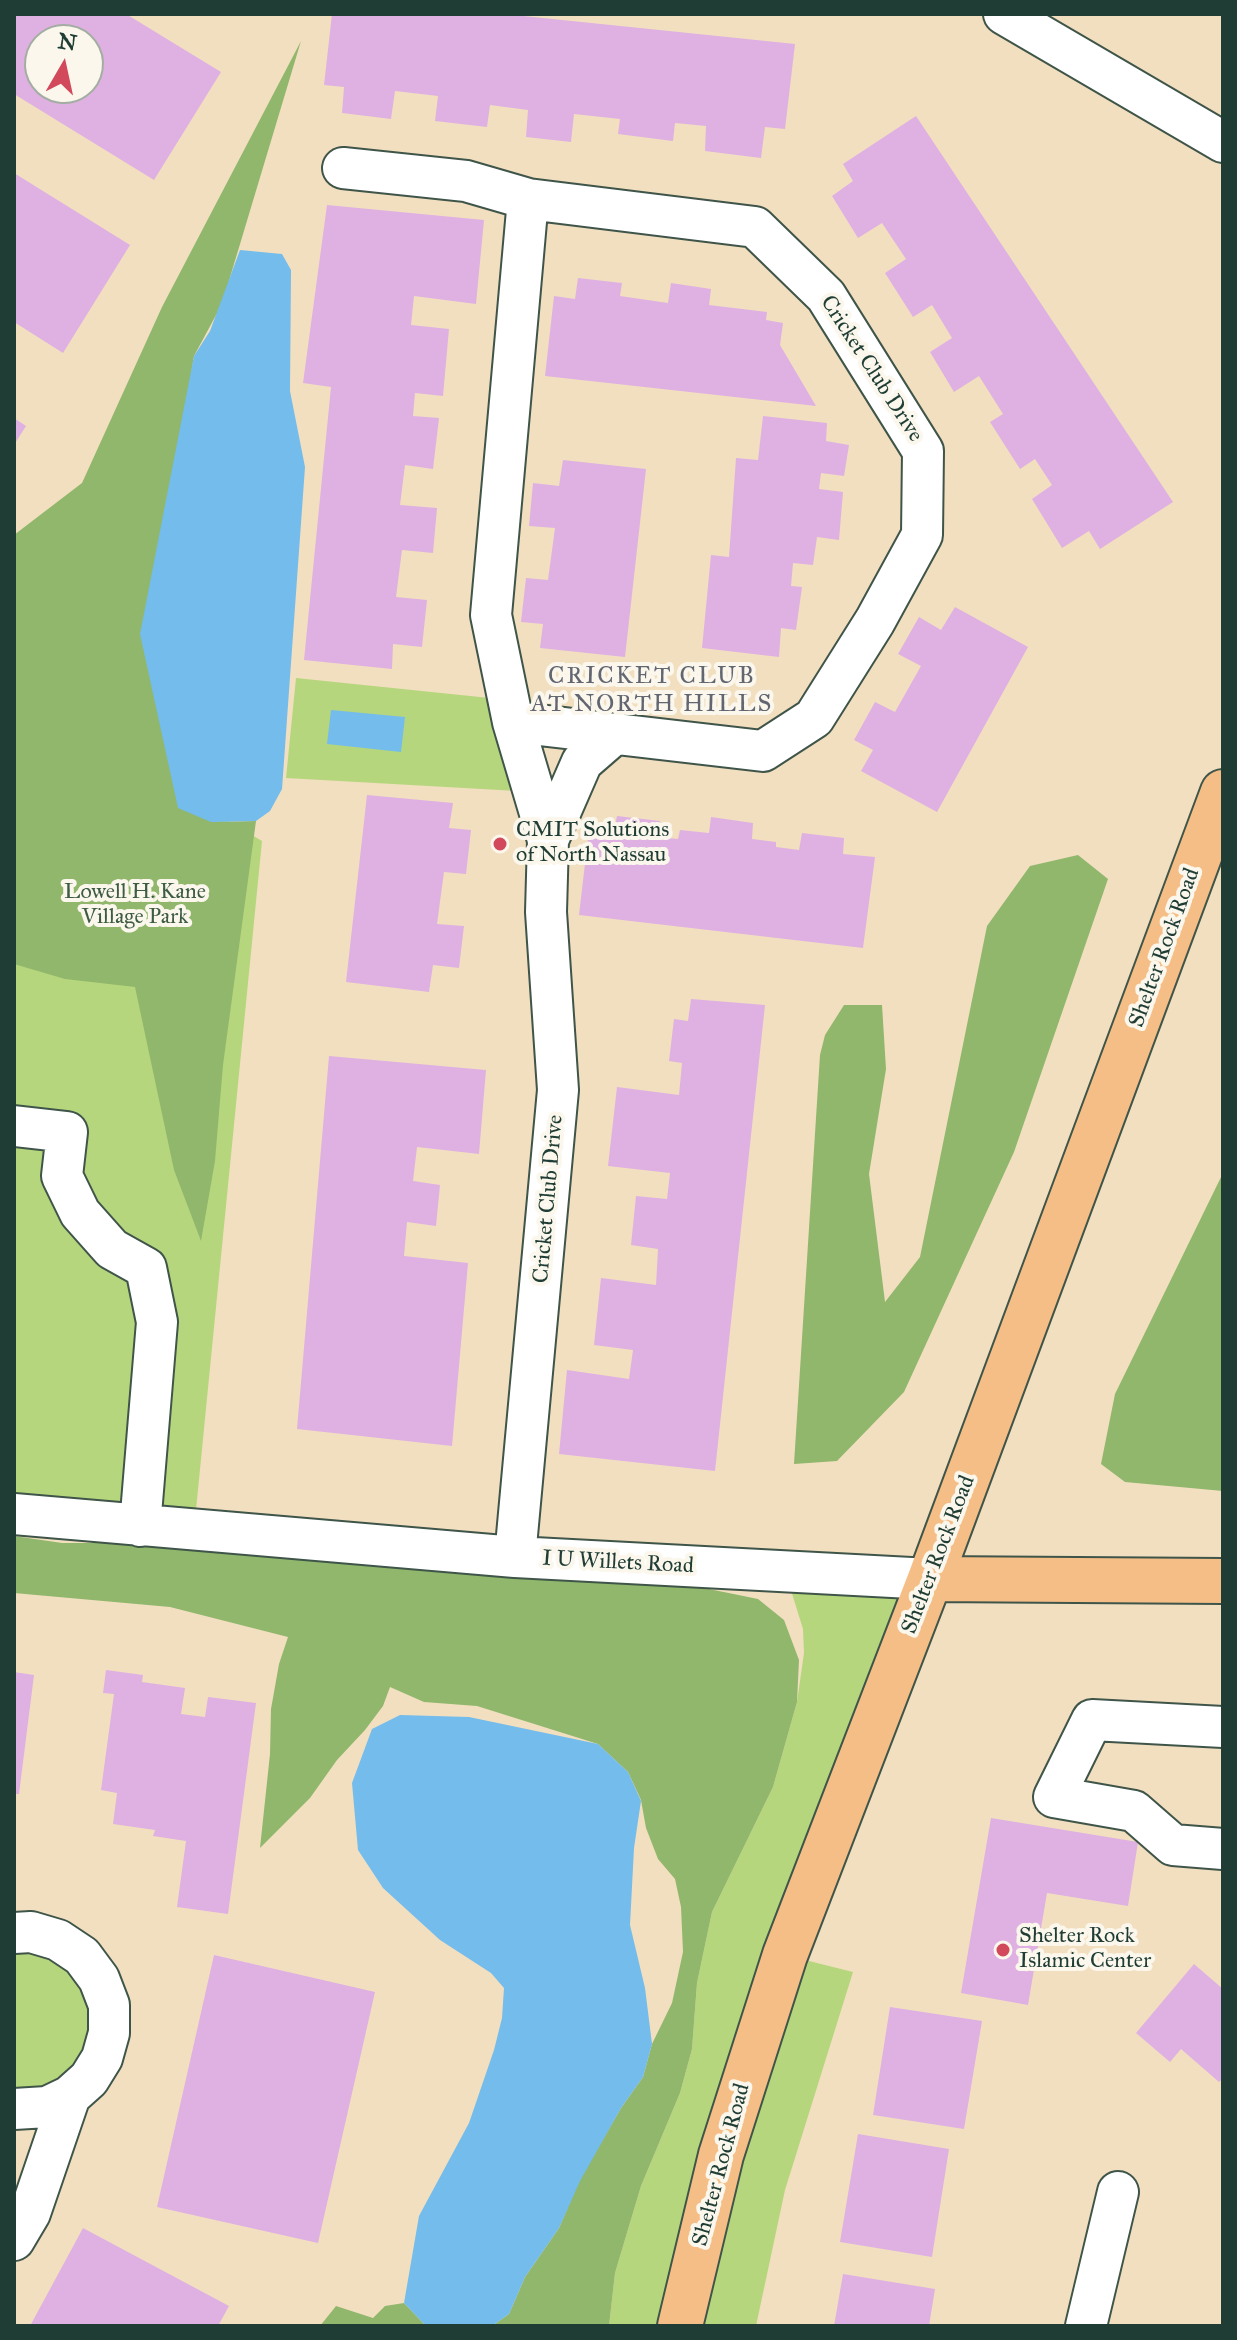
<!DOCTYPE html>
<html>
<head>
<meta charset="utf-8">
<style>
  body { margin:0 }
  #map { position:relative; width:1237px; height:2340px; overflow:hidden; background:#f2dfc0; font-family:"IM FELL Great Primer",serif }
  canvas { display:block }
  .frame { position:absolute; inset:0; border:16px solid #1f3d34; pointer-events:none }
  .north { position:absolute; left:24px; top:24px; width:80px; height:80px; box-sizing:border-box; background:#fbf7ec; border:2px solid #a3ada2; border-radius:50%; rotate:9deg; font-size:22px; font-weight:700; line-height:32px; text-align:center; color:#1f3d34 }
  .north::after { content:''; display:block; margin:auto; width:28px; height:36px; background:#d1495b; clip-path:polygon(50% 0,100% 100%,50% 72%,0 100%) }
</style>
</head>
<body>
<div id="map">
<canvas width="1237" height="2340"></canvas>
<div class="frame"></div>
<div class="north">N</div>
</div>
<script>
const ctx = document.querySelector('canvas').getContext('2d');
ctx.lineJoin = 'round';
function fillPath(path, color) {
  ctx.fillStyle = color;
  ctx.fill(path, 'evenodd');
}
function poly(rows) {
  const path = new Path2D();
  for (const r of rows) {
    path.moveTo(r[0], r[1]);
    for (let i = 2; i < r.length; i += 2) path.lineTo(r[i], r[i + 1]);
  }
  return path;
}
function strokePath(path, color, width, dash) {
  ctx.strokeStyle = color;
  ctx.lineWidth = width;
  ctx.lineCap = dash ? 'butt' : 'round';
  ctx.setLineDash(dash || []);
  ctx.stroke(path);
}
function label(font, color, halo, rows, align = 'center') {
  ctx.font = font + ' "IM FELL Great Primer",serif';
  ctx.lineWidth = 8;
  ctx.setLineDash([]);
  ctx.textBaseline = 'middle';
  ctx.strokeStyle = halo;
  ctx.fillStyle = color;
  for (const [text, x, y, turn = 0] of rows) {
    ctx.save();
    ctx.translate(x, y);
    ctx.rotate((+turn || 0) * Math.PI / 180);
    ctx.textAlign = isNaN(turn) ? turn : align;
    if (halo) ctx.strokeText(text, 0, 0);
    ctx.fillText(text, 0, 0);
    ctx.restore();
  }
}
const green = poly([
  [296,678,509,700,535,792,286,778],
  [14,693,262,841,194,1530,14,1514],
  [930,1579,785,1955,853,1972,785,2190,756,2326,609,2326,615,2273,641,2186,680,2093,692,2049,697,1983,712,1912,773,1787,797,1702,804,1653,803,1629,789,1584],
  [14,1933,82,1956,102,2058,14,2109]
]);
const forest = poly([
  [301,41,222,304,194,356,184,418,211,822,256,821,223,1065,215,1161,201,1241,174,1170,135,987,65,979,14,964,14,535,82,483,162,307],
  [1078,855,1108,879,1014,1152,904,1392,837,1461,794,1464,820,1055,825,1035,844,1005,882,1005,886,1069,869,1174,885,1302,920,1257,987,926,1030,866],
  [1223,1173,1223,1491,1125,1482,1101,1464,1115,1394],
  [14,1536,62,1543,136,1543,337,1562,419,1558,660,1579,758,1599,784,1620,799,1660,797,1702,773,1787,712,1912,697,1983,692,2049,680,2093,641,2186,615,2273,609,2326,492,2326,509,2314,525,2277,559,2228,579,2181,621,2108,643,2077,652,2044,672,2003,683,1952,681,1907,675,1879,658,1859,646,1828,641,1800,628,1772,598,1744,477,1706,424,1702,390,1687,383,1706,365,1730,337,1760,310,1798,260,1848,270,1754,271,1709,279,1664,288,1637,170,1607,14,1593],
  [404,2303,425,2325,441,2326,320,2326,336,2306,373,2318,385,2306]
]);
const water = poly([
  [240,250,282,254,291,270,290,391,305,467,282,789,270,811,256,821,211,822,178,808,140,634,194,356,210,331],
  [331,710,405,717,401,752,327,744],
  [400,1715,469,1717,598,1744,628,1772,641,1801,634,1848,630,1925,645,1988,652,2044,643,2077,621,2108,580,2181,559,2228,525,2277,509,2314,492,2326,425,2325,404,2303,419,2216,469,2123,494,2050,502,2018,504,1988,491,1973,440,1940,383,1888,358,1850,352,1783,372,1729]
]);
const building = poly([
  [14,14,126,14,221,72,154,180,14,94],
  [40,40,88,40,88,88,40,88],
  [332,14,504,14,795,44,785,129,765,127,761,158,705,151,706,126,675,123,673,141,618,134,620,119,574,114,571,142,526,137,528,110,490,105,487,127,435,121,438,96,395,91,391,119,342,113,344,87,324,85],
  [916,116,1173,502,1100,549,1089,531,1062,548,1032,499,1052,485,1035,459,1020,469,990,422,1003,414,979,376,954,392,930,352,952,338,932,305,913,317,885,273,906,259,882,223,858,238,832,196,853,181,843,164],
  [14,173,130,245,63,353,14,322],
  [327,205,484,220,476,304,414,296,411,325,449,329,443,396,415,393,413,416,439,418,433,469,405,465,400,505,437,508,433,553,402,550,396,597,427,600,422,647,393,644,392,669,304,660,331,387,303,383],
  [578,278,622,283,620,296,668,303,671,283,711,289,709,305,767,312,766,320,783,323,780,345,816,406,545,376,554,296,575,299],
  [763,416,827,423,826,441,849,445,844,476,821,473,819,489,843,492,839,540,817,537,813,565,793,563,791,586,802,587,796,630,781,628,779,657,702,648,711,555,729,557,736,458,758,460],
  [14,418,26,426,14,445],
  [563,460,646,469,625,657,540,648,543,624,521,622,526,578,548,580,555,528,529,526,533,483,559,486],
  [955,607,1028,647,937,812,861,771,873,750,854,740,875,702,895,712,921,666,898,654,919,617,941,630],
  [367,795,453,803,449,828,471,830,466,874,444,872,437,924,464,926,459,968,433,965,429,992,346,982],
  [617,816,660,821,657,837,678,839,680,830,709,833,711,817,753,823,752,839,776,842,776,847,799,850,802,833,844,838,843,854,875,857,863,948,579,915,589,829,614,832],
  [691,999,765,1005,715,1471,559,1454,567,1370,629,1379,633,1350,594,1345,601,1278,656,1285,658,1249,631,1245,636,1196,667,1199,670,1173,608,1166,617,1087,679,1095,682,1063,669,1061,674,1019,688,1021],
  [329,1056,486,1070,479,1154,417,1147,413,1181,440,1185,436,1226,407,1222,404,1256,468,1263,452,1446,297,1429],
  [106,1670,143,1675,142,1682,185,1688,181,1714,205,1717,208,1697,256,1703,228,1914,177,1907,186,1841,153,1836,155,1830,113,1824,117,1793,101,1790,114,1694,103,1693],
  [14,1672,34,1675,19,1794,14,1794],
  [991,1818,1138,1842,1128,1906,1047,1893,1028,2005,961,1993],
  [214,1955,375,1992,318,2243,157,2207],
  [1194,1964,1223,1989,1223,2078,1219,2082,1181,2049,1170,2062,1136,2033],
  [890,2007,982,2021,964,2129,873,2115],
  [858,2134,949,2149,932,2257,840,2242],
  [83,2228,229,2306,218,2326,30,2326],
  [843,2274,935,2289,929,2326,834,2326]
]);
const minor = poly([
  [1004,14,1223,142],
  [343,168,466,181,528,199,755,227,826,296,923,451,922,535,875,621,814,718,763,751,513,722],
  [548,840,582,762,612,736],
  [14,1126,67,1132,62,1176,80,1213,112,1249,146,1268,157,1322,140,1526],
  [14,1514,515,1557,930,1579],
  [515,1557,558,1090,546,912,548,840,513,722,491,615,528,199],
  [1223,1727,1092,1720,1054,1797,1134,1811,1173,1845,1223,1849],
  [14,1933,31,1932,58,1940,82,1956,99,1979,109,2005,109,2033,102,2058,89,2079,70,2096,47,2107,14,2109],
  [14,2240,30,2213,70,2096],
  [1086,2326,1118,2192]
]);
const major = poly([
  [930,1579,1223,1581],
  [680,2326,721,2155,785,1955,930,1579,1223,792]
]);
const markers = [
  [500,844,8,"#d1495b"],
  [1003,1950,8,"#d1495b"]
];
const streetNames = [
  ["Cricket Club Drive",871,369,57],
  ["Shelter Rock Road",1165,948,-70],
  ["Cricket Club Drive",549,1199,-85],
  ["Shelter Rock Road",939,1555,-69],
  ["I U Willets Road",618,1563,3],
  ["Shelter Rock Road",722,2165,-75]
];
const poiNames = [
  ["CMIT Solutions",516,831],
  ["of North Nassau",516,856],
  ["Shelter Rock",1019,1937],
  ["Islamic Center",1019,1962]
];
const parkNames = [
  ["Lowell H. Kane",135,893],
  ["Village Park",135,918]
];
const neighbourhoodNames = [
  ["CRICKET CLUB",652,677],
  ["AT NORTH HILLS",652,705]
];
fillPath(green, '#b6d67d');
fillPath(forest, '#90b76c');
fillPath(water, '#73bceb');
fillPath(building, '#deb1e2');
strokePath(minor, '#3f5549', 44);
strokePath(major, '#3f5549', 48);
strokePath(minor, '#fff', 40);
strokePath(major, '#f6be87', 44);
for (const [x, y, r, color] of markers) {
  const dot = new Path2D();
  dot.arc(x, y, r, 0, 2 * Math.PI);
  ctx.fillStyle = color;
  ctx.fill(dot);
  strokePath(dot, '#fbf7ec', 3);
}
label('22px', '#1f3d34', '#fbf7ec', streetNames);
label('22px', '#1f3d34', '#fbf7ec', poiNames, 'left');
label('22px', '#3d5c43', '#fbf7ec', parkNames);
ctx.letterSpacing = '2px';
label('24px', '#626671', '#fbf7ec', neighbourhoodNames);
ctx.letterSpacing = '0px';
</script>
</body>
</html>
